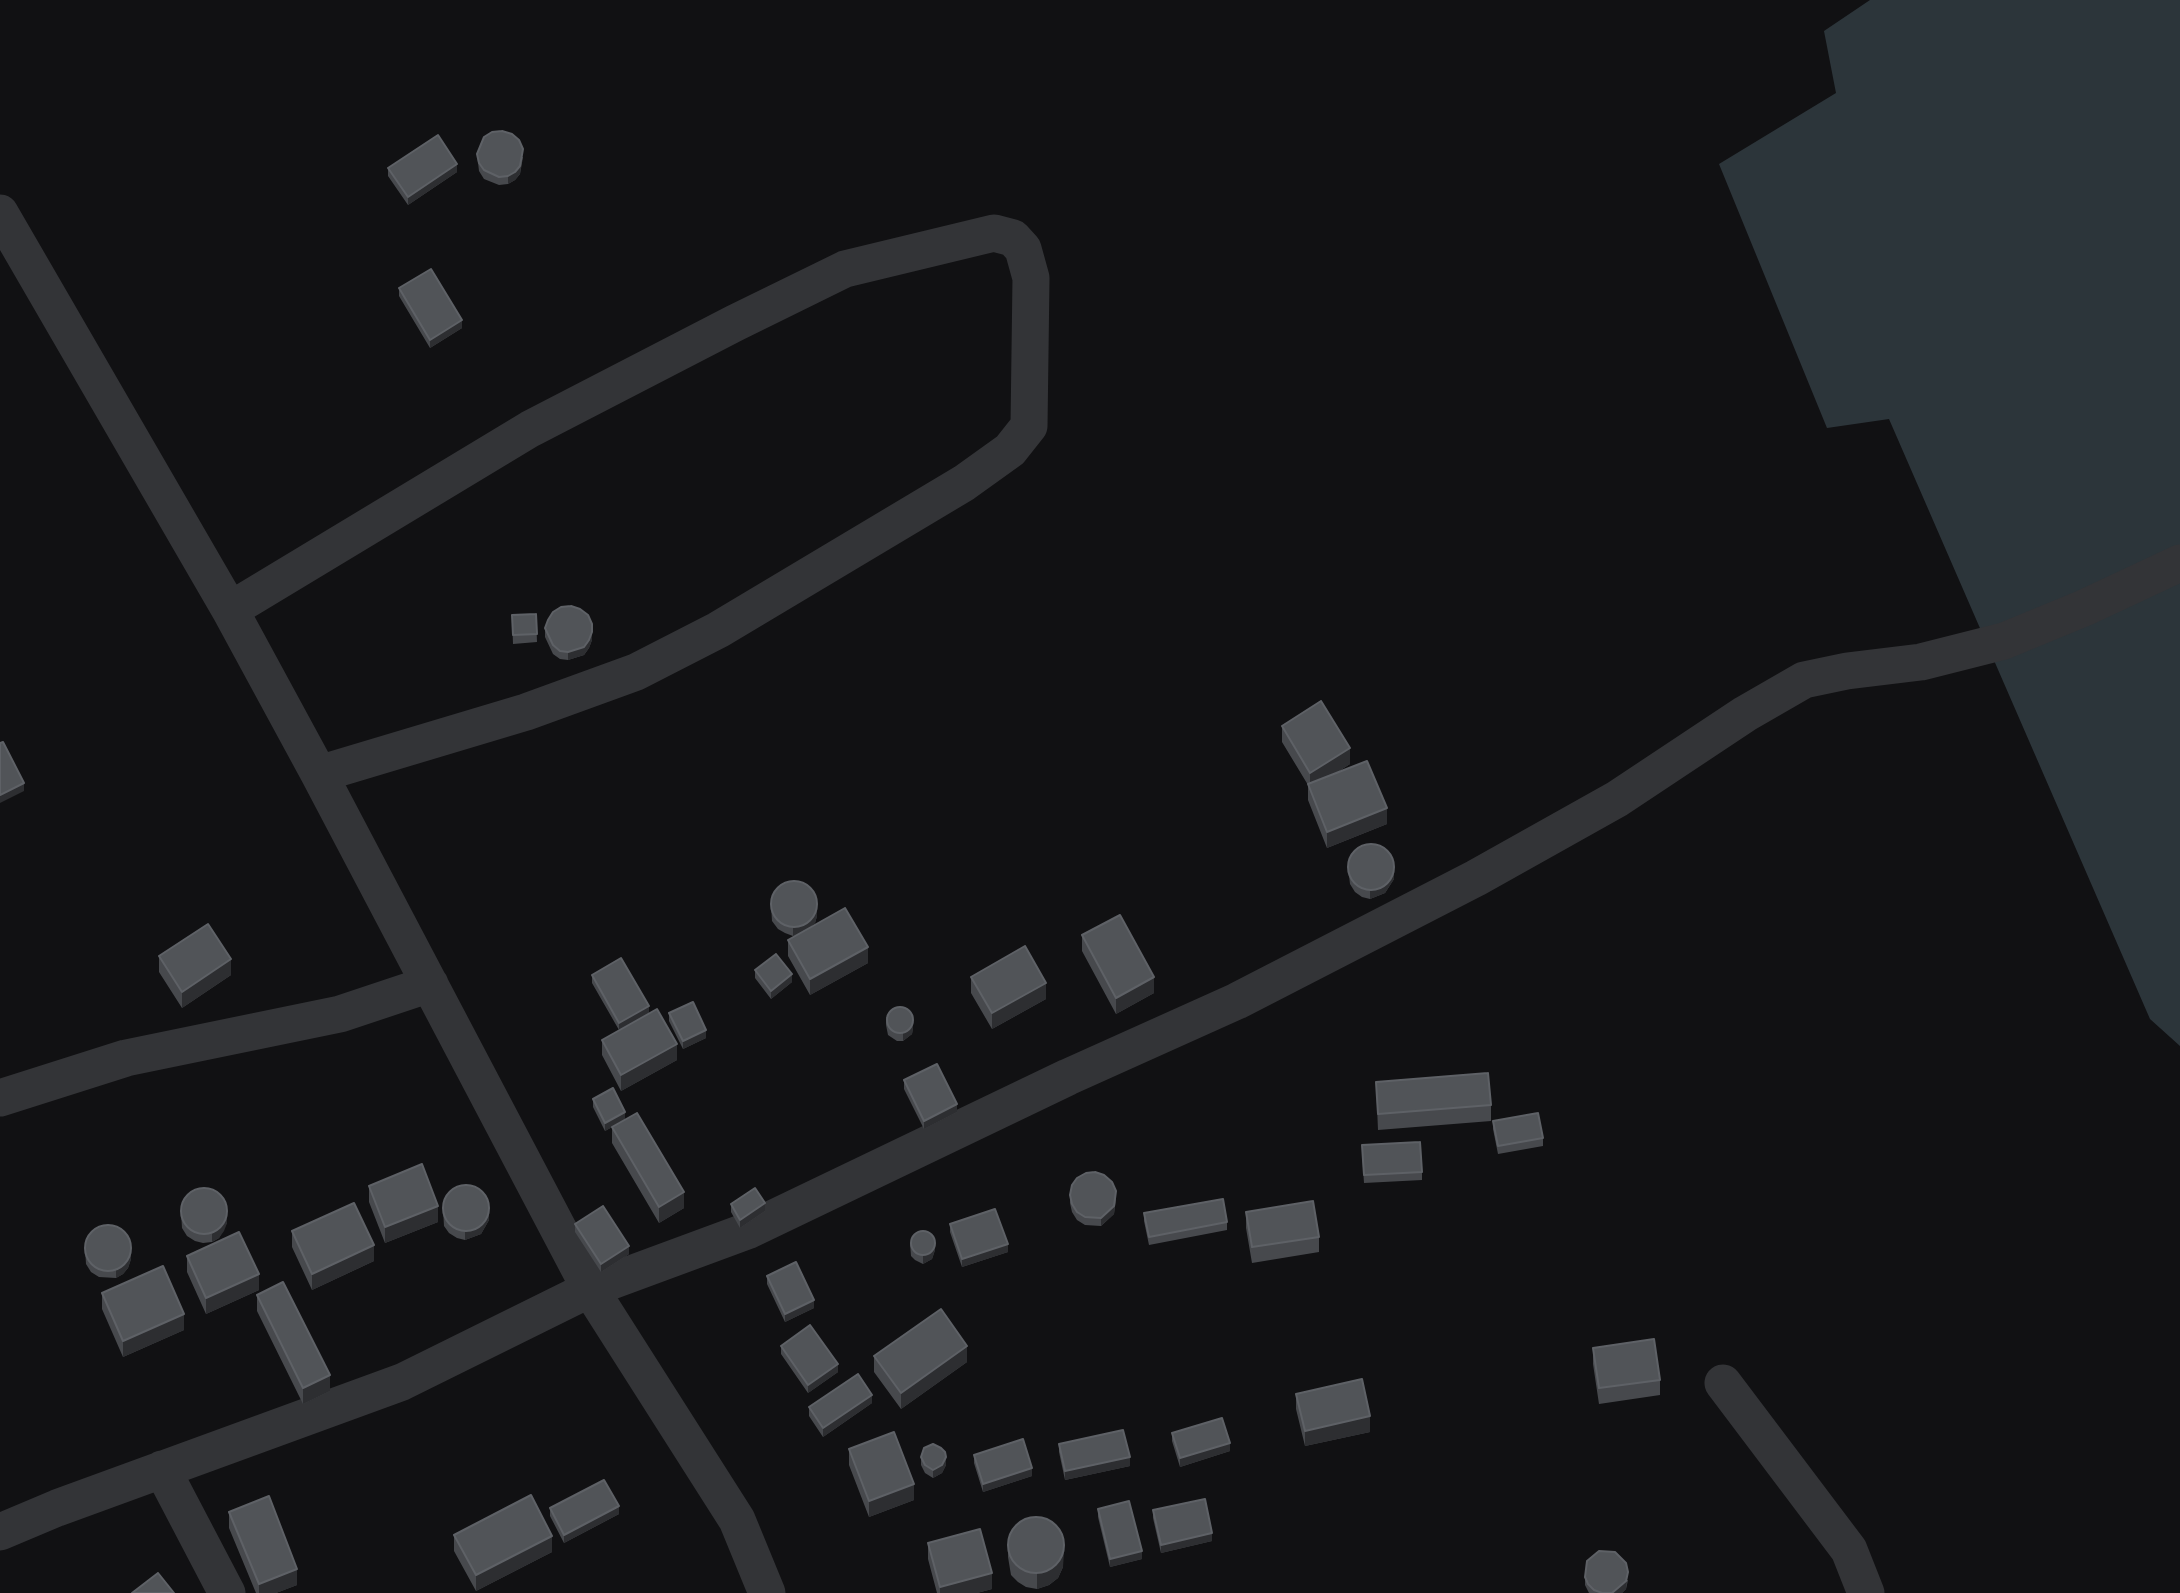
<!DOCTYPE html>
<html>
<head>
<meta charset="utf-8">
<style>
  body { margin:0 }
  canvas { display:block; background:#111113 }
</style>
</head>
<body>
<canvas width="2180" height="1593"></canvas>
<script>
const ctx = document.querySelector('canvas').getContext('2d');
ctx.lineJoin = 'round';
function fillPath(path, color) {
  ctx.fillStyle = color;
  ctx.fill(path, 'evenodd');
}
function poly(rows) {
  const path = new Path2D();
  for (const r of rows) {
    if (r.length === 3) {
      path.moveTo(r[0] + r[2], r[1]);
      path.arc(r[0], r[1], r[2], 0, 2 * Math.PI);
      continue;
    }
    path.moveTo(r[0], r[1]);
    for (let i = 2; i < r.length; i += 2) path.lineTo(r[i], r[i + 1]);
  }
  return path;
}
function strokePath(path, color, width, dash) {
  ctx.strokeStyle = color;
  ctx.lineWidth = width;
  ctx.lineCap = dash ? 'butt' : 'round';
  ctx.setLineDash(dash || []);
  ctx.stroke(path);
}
const water = poly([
  [1870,0,2180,0,2180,1046,2150,1019,1889,419,1827,428,1719,164,1836,93,1824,31]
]);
const street = poly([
  [0,213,230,610,319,774,590,1289,737,1520,767,1593],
  [230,610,530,429,735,323,845,269,994,233,1013,238,1023,249,1031,278,1029,426,1010,450,964,483,718,630,636,672,526,712,319,774],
  [0,1098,126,1058,340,1014,430,984],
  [1723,1383,1849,1550,1866,1593],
  [162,1469,227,1593],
  [0,1532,57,1508,402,1382,590,1289,747,1231,1068,1077,1237,1001,1476,878,1617,799,1745,714,1804,680,1847,671,1921,662,2004,641,2084,608,2180,563]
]);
const wall = poly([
  [477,154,523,157,520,174,515,180,508,184,499,185,484,179,479,171],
  [388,168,457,172,408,205,388,176],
  [399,288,462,328,430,348,399,296],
  [536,614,537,642,513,644,512,615],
  [545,628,592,640,589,648,584,655,568,660,560,659,553,654,545,637],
  [1282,726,1350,764,1336,773,1387,824,1327,848,1308,800,1308,785,1282,742],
  [1348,867,1394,879,1385,893,1370,899,1362,897,1355,892,1350,884],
  [771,904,817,916,815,923,807,929,868,963,810,995,788,956,788,940,797,935,793,936,785,933,778,929,772,921],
  [1082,935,1154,993,1116,1014,1082,951],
  [159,956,231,975,182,1008,159,972],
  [755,970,792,982,771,999,755,978],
  [592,975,649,1013,677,1060,621,1091,602,1055,602,1040,619,1030,592,983],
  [971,977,1046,999,992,1029,971,993],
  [669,1013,706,1038,683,1049,669,1021],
  [886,1017,913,1028,912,1034,903,1041,897,1041,888,1035,886,1025],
  [904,1080,957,1112,924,1129,904,1089],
  [1376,1082,1491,1105,1491,1121,1378,1130],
  [593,1099,625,1120,684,1208,659,1223,612,1143,612,1127,605,1131,593,1107],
  [1493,1121,1543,1138,1543,1146,1498,1154,1493,1129],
  [1362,1153,1422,1172,1422,1180,1364,1183],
  [369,1186,438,1222,385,1243,369,1202],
  [1070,1195,1116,1199,1114,1214,1101,1226,1085,1225,1077,1220,1072,1212,1070,1203],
  [731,1204,765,1211,740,1228,731,1212],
  [443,1208,489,1220,481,1234,465,1240,457,1238,449,1233,444,1226],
  [181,1211,227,1223,219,1238,212,1242,203,1243,195,1241,187,1236,182,1228],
  [1246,1212,1319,1237,1319,1252,1252,1263,1246,1228],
  [1144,1213,1227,1222,1227,1230,1149,1245,1144,1221],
  [575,1224,629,1254,601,1272,575,1232],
  [950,1224,1008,1252,962,1267,950,1232],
  [292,1231,374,1261,312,1290,292,1247],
  [910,1243,935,1250,932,1259,923,1264,915,1260,911,1256],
  [85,1247,131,1259,128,1268,123,1274,116,1278,99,1277,91,1272,86,1264],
  [187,1256,259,1290,206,1314,187,1272],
  [767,1276,814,1308,785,1322,767,1284],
  [102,1293,184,1330,123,1357,102,1309],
  [257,1295,330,1391,303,1404,257,1311],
  [781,1346,838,1372,808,1393,781,1354],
  [1593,1348,1660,1380,1660,1395,1599,1404,1593,1364],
  [874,1356,967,1362,901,1409,874,1372],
  [1296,1394,1370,1432,1305,1446,1296,1409],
  [872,1403,823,1437,809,1416,809,1407],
  [1172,1433,1230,1451,1180,1467,1172,1441],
  [1059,1444,1130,1466,1065,1480,1059,1452],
  [849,1449,914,1500,869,1517,849,1465],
  [974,1455,1032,1476,983,1492,974,1463],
  [921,1457,946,1465,942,1473,933,1478,925,1473,921,1465],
  [550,1508,619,1514,564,1543,550,1516],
  [1098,1509,1142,1559,1110,1567,1098,1517],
  [1153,1510,1212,1541,1161,1553,1153,1518],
  [229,1512,297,1585,276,1593,256,1593,229,1528],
  [454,1535,552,1552,476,1591,454,1551],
  [1064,1539,1063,1567,1058,1578,1049,1585,1037,1589,1026,1587,1018,1582,1011,1575,1008,1557,1008,1541],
  [928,1543,992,1589,977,1593,937,1593,928,1559],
  [1585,1577,1628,1580,1626,1589,1622,1593,1589,1593,1585,1585]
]);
const shadedWall = poly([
  [523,149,520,174,515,180,508,184,508,176],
  [457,164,457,172,408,205,408,197],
  [462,320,462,328,430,348,430,340],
  [592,632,592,640,589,648,584,655,568,660,568,652],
  [1350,748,1350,764,1310,789,1310,773],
  [24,783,24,791,0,803,0,795],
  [1387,808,1387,824,1327,848,1327,832],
  [1394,871,1394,879,1385,893,1370,899,1370,891],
  [817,908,817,916,815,923,801,934,793,936,793,927],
  [868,947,868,963,810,995,810,979],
  [231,959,231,975,182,1008,182,992],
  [792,974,792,982,771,999,771,991],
  [1154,977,1154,993,1116,1014,1116,998],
  [1046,983,1046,999,992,1029,992,1013],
  [649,1006,649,1014,619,1031,619,1023],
  [913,1020,913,1028,912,1034,903,1041,903,1033],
  [706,1030,706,1038,683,1049,683,1041],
  [677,1044,677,1060,621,1091,621,1075],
  [957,1104,957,1112,924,1129,924,1121],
  [625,1112,625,1120,605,1131,605,1123],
  [1116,1191,1114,1214,1101,1226,1101,1218],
  [684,1192,684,1208,659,1223,659,1207],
  [765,1203,765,1211,740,1228,740,1220],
  [438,1206,438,1222,385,1243,385,1227],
  [489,1212,489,1220,481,1234,465,1240,465,1232],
  [227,1215,227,1223,224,1231,219,1238,212,1242,212,1234],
  [935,1242,935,1250,932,1259,923,1264,923,1255],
  [1008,1244,1008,1252,962,1267,962,1259],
  [374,1245,374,1261,312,1290,312,1274],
  [629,1246,629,1254,601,1272,601,1264],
  [131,1251,131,1259,128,1268,123,1274,116,1278,116,1270],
  [259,1274,259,1290,206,1314,206,1298],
  [814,1300,814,1308,785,1322,785,1314],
  [184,1314,184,1330,123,1357,123,1341],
  [967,1346,967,1362,901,1409,901,1393],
  [838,1364,838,1372,808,1393,808,1385],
  [330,1375,330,1391,303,1404,303,1388],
  [872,1395,872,1403,823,1437,823,1428],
  [1370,1416,1370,1432,1305,1446,1305,1431],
  [1230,1443,1230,1451,1180,1467,1180,1458],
  [946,1457,946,1465,942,1473,933,1478,933,1470],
  [1130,1457,1130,1466,1065,1480,1065,1471],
  [1032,1468,1032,1476,983,1492,983,1484],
  [914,1484,914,1500,869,1517,869,1501],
  [619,1506,619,1514,564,1543,564,1535],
  [1212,1533,1212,1541,1161,1553,1161,1545],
  [552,1536,552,1552,476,1591,476,1575],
  [1063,1551,1063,1567,1058,1578,1049,1585,1037,1589,1037,1573],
  [1142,1551,1142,1559,1110,1567,1110,1559],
  [297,1569,297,1585,276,1593,259,1593,259,1584],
  [1628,1572,1626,1589,1622,1593,1612,1593],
  [992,1573,992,1589,977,1593,940,1593,940,1587]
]);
const building = poly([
  [502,131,512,134,519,140,523,149,520,166,515,172,508,176,499,177,484,170,479,163,477,154,484,137,492,132,502,131],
  [438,135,457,164,408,197,388,168,438,135],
  [431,269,462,320,430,340,399,288,431,269],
  [571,606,580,609,588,615,592,624,592,632,589,640,584,647,568,652,560,651,553,645,545,628,548,620,553,612,561,607,571,606],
  [536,614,537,634,513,635,512,615,536,614],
  [1321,701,1350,748,1310,773,1282,726,1321,701],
  [3,742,24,783,0,795,0,743,3,742],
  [1367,761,1387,808,1327,832,1308,784,1367,761],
  [1371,867,23],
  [794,904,23],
  [845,908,868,947,810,979,788,940,845,908],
  [1120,915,1154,977,1116,998,1082,935,1120,915],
  [208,924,231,959,182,992,159,956,208,924],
  [1025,946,1046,983,992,1013,971,977,1025,946],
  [776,954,792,974,771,991,755,970,776,954],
  [621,958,649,1006,619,1023,592,975,621,958],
  [693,1002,706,1030,683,1041,669,1013,693,1002],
  [900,1020,13],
  [657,1009,677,1044,621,1075,602,1040,657,1009],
  [937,1064,957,1104,924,1121,904,1080,937,1064],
  [1488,1073,1491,1105,1378,1114,1376,1082,1488,1073],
  [613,1088,625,1112,605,1123,593,1099,613,1088],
  [637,1113,684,1192,659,1207,612,1127,637,1113],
  [1538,1113,1543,1138,1498,1146,1493,1121,1538,1113],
  [1420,1142,1422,1172,1364,1175,1362,1145,1420,1142],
  [422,1164,438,1206,385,1227,369,1186,422,1164],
  [1095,1172,1104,1175,1112,1182,1116,1191,1114,1206,1101,1218,1085,1217,1077,1212,1072,1204,1070,1195,1072,1185,1077,1178,1086,1173,1095,1172],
  [466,1208,23],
  [204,1211,23],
  [755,1188,765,1203,740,1220,731,1204,755,1188],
  [1223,1199,1227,1222,1149,1237,1144,1213,1223,1199],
  [1313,1201,1319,1237,1252,1247,1246,1212,1313,1201],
  [354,1203,374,1245,312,1274,292,1231,354,1203],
  [603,1206,629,1246,601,1264,575,1224,603,1206],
  [995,1209,1008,1244,962,1259,950,1224,995,1209],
  [108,1248,23],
  [923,1243,12],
  [239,1232,259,1274,206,1298,187,1256,239,1232],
  [796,1262,814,1300,785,1314,767,1276,796,1262],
  [163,1266,184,1314,123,1341,102,1293,163,1266],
  [283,1282,330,1375,303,1388,257,1295,283,1282],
  [941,1309,967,1346,901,1393,874,1356,941,1309],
  [810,1325,838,1364,808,1385,781,1346,810,1325],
  [1654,1339,1660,1380,1599,1388,1593,1348,1654,1339],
  [858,1374,872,1395,823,1428,809,1407,858,1374],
  [1362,1379,1370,1416,1305,1431,1296,1394,1362,1379],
  [1222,1418,1230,1443,1180,1458,1172,1433,1222,1418],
  [1123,1430,1130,1457,1065,1471,1059,1444,1123,1430],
  [894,1432,914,1484,869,1501,849,1449,894,1432],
  [1023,1439,1032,1468,983,1484,974,1455,1023,1439],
  [933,1444,941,1448,945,1452,946,1457,942,1465,933,1470,925,1465,921,1457,924,1448,933,1444],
  [604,1480,619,1506,564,1535,550,1508,604,1480],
  [531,1495,552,1536,476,1575,454,1535,531,1495],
  [269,1496,297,1569,259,1584,229,1512,269,1496],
  [1205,1499,1212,1533,1161,1545,1153,1510,1205,1499],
  [1129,1501,1142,1551,1110,1559,1098,1509,1129,1501],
  [1036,1545,28],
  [980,1529,992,1573,940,1587,928,1543,980,1529],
  [1599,1551,1615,1552,1626,1563,1628,1572,1626,1581,1612,1593,1602,1593,1594,1590,1588,1584,1585,1577,1587,1561,1599,1551],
  [158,1573,174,1593,132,1593,158,1573]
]);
fillPath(water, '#2c353a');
strokePath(street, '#333437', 37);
fillPath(wall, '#47494d');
fillPath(shadedWall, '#2d2e31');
fillPath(building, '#515458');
strokePath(building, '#5e6166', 2);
</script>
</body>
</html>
